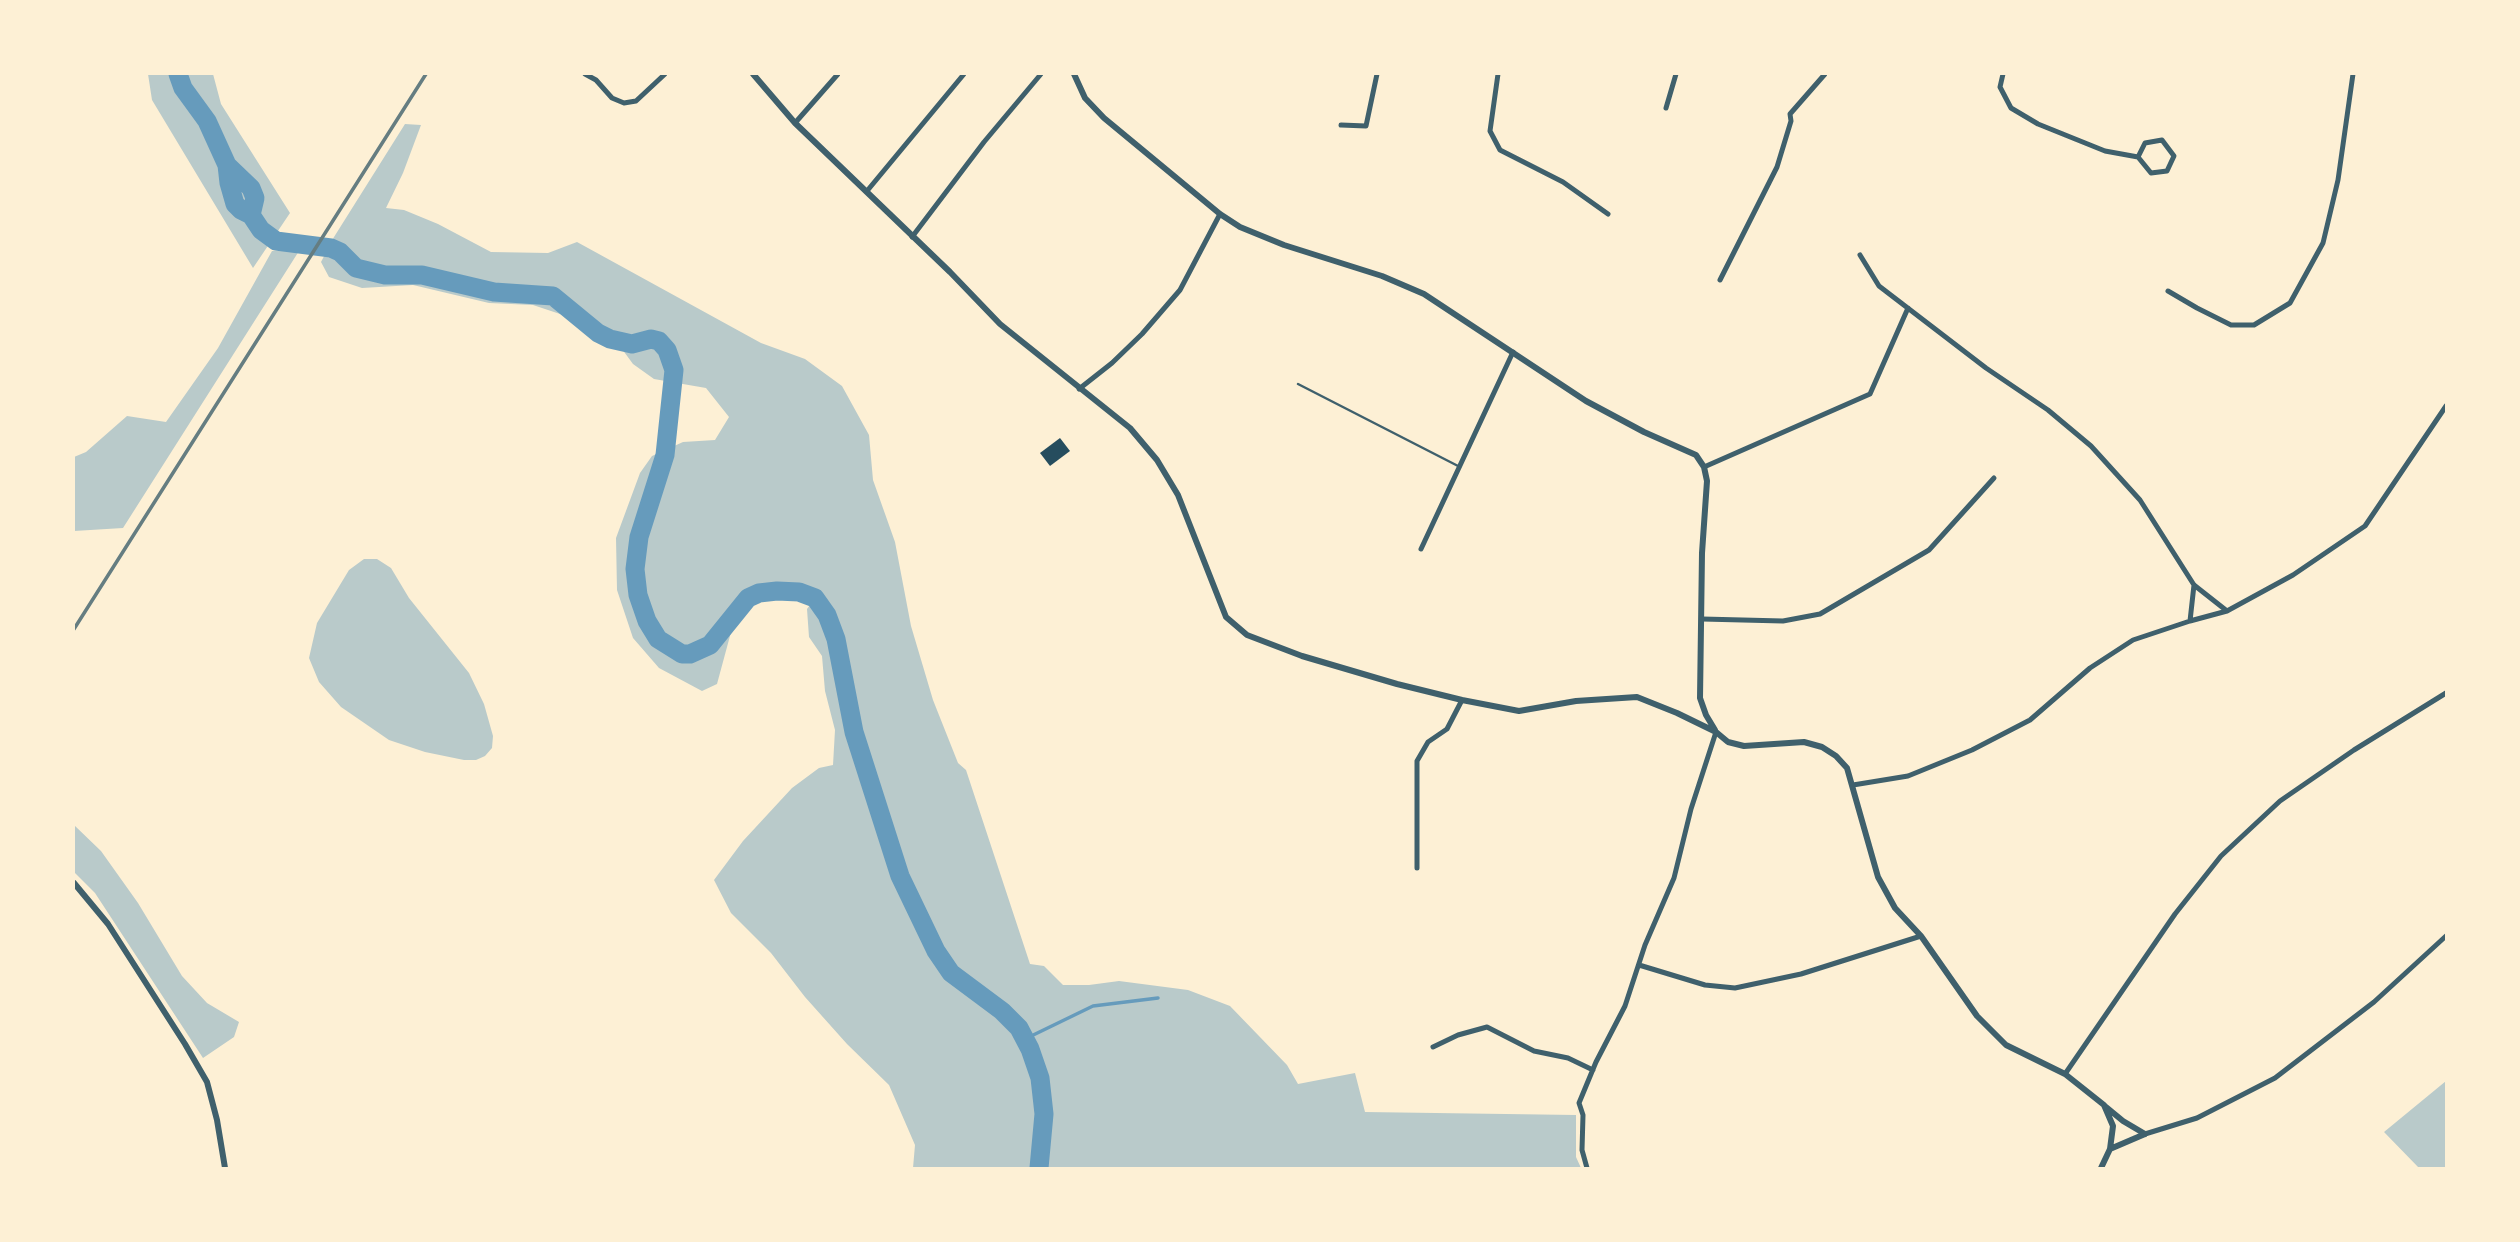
<!DOCTYPE html>
<html>
<head>
<meta charset="utf-8">
<style>
  body { margin:0 }
  #map { position:relative; width:2520px; height:1242px; overflow:hidden; background:#fdf0d5; font-family:"Varela Round",sans-serif }
  canvas { display:block }
  .frame { position:absolute; inset:0; border:75px solid #fdf0d5; pointer-events:none }
</style>
</head>
<body>
<div id="map">
<canvas width="2520" height="1242"></canvas>
<div class="frame"></div>
</div>
<script>
const ctx = document.querySelector('canvas').getContext('2d');
ctx.lineJoin = 'round';
function fillPath(path, color) {
  ctx.fillStyle = color;
  ctx.fill(path, 'evenodd');
}
function poly(rows) {
  const path = new Path2D();
  for (const r of rows) {
    path.moveTo(r[0], r[1]);
    for (let i = 2; i < r.length; i += 2) path.lineTo(r[i], r[i + 1]);
  }
  return path;
}
function strokePath(path, color, width, dash) {
  ctx.strokeStyle = color;
  ctx.lineWidth = width;
  ctx.lineCap = dash ? 'butt' : 'round';
  ctx.setLineDash(dash || []);
  ctx.stroke(path);
}
const green = poly([
  [148,74,213,74,221,104,290,213,253,268,152,100],
  [405,124,421,125,403,173,386,208,404,210,438,224,491,252,548,253,577,242,761,343,805,359,842,386,869,435,873,480,895,542,911,626,933,700,958,763,966,770,1030,964,1044,966,1063,985,1089,985,1119,981,1188,990,1230,1006,1287,1065,1298,1084,1355,1073,1365,1112,1576,1115,1576,1157,1581,1168,913,1168,915,1145,889,1085,847,1044,805,997,771,953,731,913,714,880,743,841,792,788,819,768,833,765,835,730,825,691,822,656,809,637,807,609,815,598,799,592,759,593,737,610,717,684,702,691,659,668,633,638,617,590,616,538,640,473,652,456,683,442,715,440,729,417,706,388,654,379,633,364,608,330,533,305,489,303,413,285,362,288,329,277,321,262,334,237],
  [272,251,299,251,123,528,74,531,74,457,86,452,127,416,166,422,218,348],
  [364,559,377,559,391,568,409,598,469,673,484,704,493,736,492,748,485,756,476,760,464,760,425,752,389,740,341,707,319,682,309,658,317,623,349,570],
  [74,825,101,851,138,903,182,976,207,1003,239,1022,234,1037,203,1058,95,893,74,872],
  [2446,1081,2446,1168,2419,1168,2384,1132]
]);
const stream = poly([
  [1025,1039,1093,1006,1158,998]
]);
const river = poly([
  [178,74,183,88,207,121,227,165,229,183,235,204,241,210,251,215],
  [227,165,251,188,255,198,251,215,261,230,276,241,331,248,340,252,356,268,385,275,422,275,494,292,553,296,598,333,610,339,632,344,651,339,659,341,667,350,674,370,665,455,639,537,635,569,638,595,647,621,658,639,682,654,690,654,710,645,748,598,759,593,777,591,799,592,815,598,827,615,836,639,854,732,900,876,936,951,951,973,1002,1011,1019,1028,1030,1049,1040,1078,1044,1114,1039,1168]
]);
const building = poly([
  [1060,438,1070,451,1050,466,1040,453]
]);
const service = poly([
  [1298,384,1460,467]
]);
const minor = poly([
  [585,74,596,80,612,98,624,103,636,101,665,74],
  [1498,74,1490,131,1500,150,1563,182,1608,214],
  [2003,74,2000,87,2011,108,2038,124,2105,151,2138,157,2151,173,2167,171,2174,156,2162,140,2145,143,2138,157],
  [1666,108,1676,74],
  [795,123,838,74],
  [1341,125,1366,126,1377,74],
  [867,191,964,74],
  [912,237,984,142,1041,74],
  [1860,255,1879,286,1986,368,2048,410,2091,446,2140,500,2194,585,2227,611],
  [1720,280,1777,167,1791,121,1790,114,1825,74],
  [2168,291,2197,308,2231,325,2254,325,2290,303,2323,243,2338,180,2353,74],
  [1079,389,1112,363,1142,334,1180,290,1220,214],
  [1704,467,1870,394,1908,308],
  [1421,549,1513,352],
  [1702,619,1783,621,1820,614,1929,550,1994,478],
  [2190,621,2194,585],
  [1853,785,1908,776,1972,750,2030,720,2090,668,2133,640,2190,621,2227,611,2293,575,2365,526,2446,406],
  [1417,868,1417,761,1428,742,1447,729,1462,700],
  [1639,965,1705,985,1735,988,1801,974,1921,936],
  [1433,1047,1458,1035,1487,1027,1534,1051,1568,1058,1593,1070],
  [2065,1074,2175,914,2221,856,2280,801,2354,750,2446,693],
  [2145,1134,2197,1118,2275,1078,2374,1002,2446,936],
  [1587,1168,1582,1150,1583,1115,1579,1103,1596,1062,1625,1006,1645,945,1674,878,1691,809,1716,732]
]);
const tertiary = poly([
  [753,74,795,123,950,272,1000,324,1130,428,1157,460,1178,495,1226,617,1247,635,1302,656,1397,684,1462,700,1519,711,1576,701,1637,697,1677,713,1716,732,1728,742,1744,746,1804,742,1822,747,1836,756,1847,768,1878,877,1895,908,1921,936,1977,1016,2006,1045,2065,1074,2104,1105,2113,1126,2110,1149],
  [1074,74,1085,98,1104,118,1220,214,1240,227,1284,245,1382,276,1424,294,1586,401,1644,432,1696,455,1704,467,1707,481,1702,553,1700,698,1706,715,1715,730],
  [74,883,108,924,185,1044,207,1082,217,1120,225,1168],
  [2106,1107,2123,1121,2145,1134],
  [2101,1168,2110,1149,2145,1134]
]);
const rail = poly([
  [74,629,426,74]
]);
fillPath(green, '#b9caca');
strokePath(stream, '#669bbc', 3.5);
strokePath(river, '#669bbc', 19);
fillPath(building, '#264d5e');
strokePath(service, '#3f606c', 2.5);
strokePath(minor, '#3f606c', 5);
strokePath(tertiary, '#3f606c', 6);
strokePath(rail, '#657d81', 3.5);
</script>
</body>
</html>
